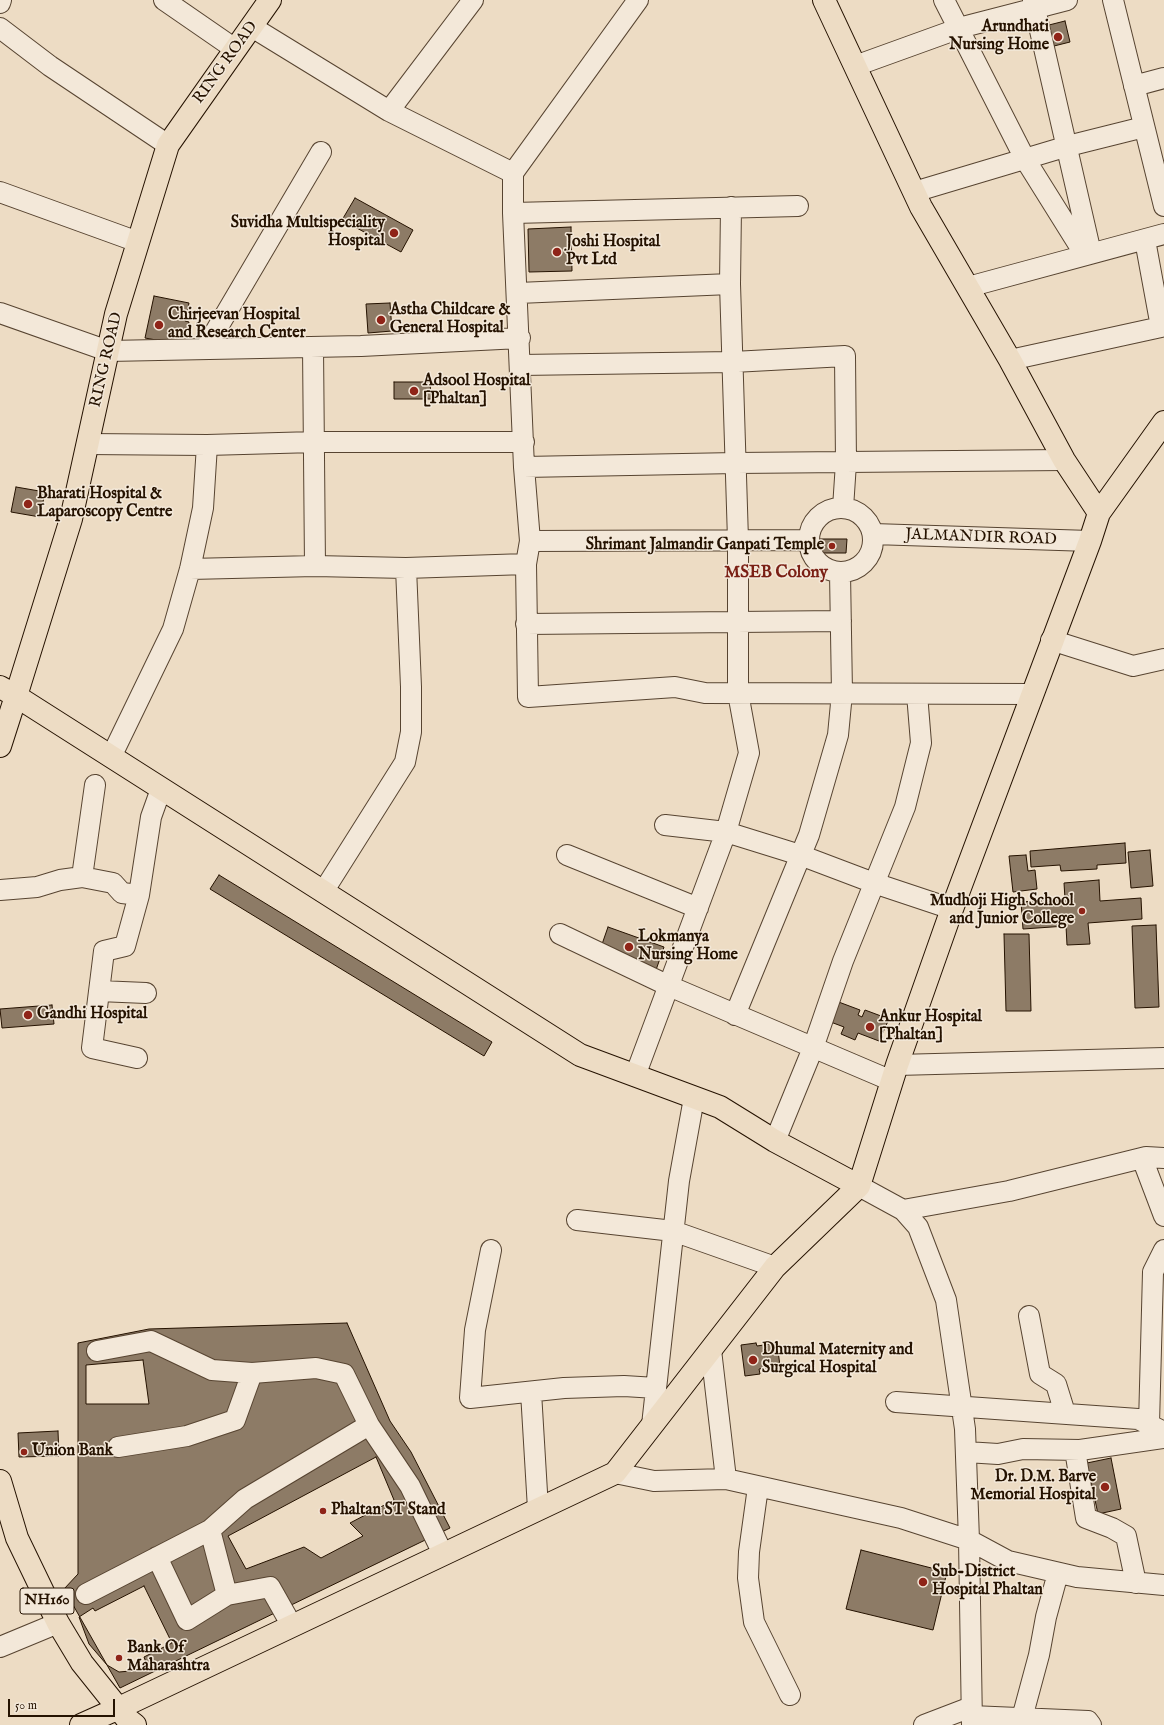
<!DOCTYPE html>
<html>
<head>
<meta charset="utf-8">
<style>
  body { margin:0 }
  #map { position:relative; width:1164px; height:1725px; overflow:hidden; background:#eddcc4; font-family:"IM FELL English",serif }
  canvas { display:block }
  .scale { position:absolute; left:8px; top:1699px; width:107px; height:18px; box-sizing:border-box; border:2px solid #251200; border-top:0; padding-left:5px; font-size:12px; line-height:14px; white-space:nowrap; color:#251200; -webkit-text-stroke:3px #f3e8d9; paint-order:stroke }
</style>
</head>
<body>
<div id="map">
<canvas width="1164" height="1725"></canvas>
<div class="scale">50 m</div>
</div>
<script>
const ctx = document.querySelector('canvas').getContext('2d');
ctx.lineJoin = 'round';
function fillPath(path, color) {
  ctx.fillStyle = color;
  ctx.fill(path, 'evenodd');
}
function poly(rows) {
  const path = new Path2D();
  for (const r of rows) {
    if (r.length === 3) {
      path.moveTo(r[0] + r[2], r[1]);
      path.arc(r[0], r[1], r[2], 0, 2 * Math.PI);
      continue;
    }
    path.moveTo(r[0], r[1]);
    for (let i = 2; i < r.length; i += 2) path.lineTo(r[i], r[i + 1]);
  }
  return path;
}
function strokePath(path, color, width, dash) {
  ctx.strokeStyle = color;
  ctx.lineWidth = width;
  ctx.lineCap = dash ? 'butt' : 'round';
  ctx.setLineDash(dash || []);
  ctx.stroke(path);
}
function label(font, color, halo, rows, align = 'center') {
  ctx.font = font + ' "IM FELL English",serif';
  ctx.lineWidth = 3;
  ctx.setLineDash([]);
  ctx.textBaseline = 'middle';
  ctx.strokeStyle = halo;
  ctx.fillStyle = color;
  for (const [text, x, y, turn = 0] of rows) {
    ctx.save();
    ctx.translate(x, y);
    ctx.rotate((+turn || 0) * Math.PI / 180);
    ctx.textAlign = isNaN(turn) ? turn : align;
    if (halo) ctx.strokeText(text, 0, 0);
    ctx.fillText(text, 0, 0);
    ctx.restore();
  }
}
const building = poly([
  [1065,21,1070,42,1050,47,1045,26,1065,21],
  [355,198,413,230,401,252,342,220,355,198],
  [571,227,572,271,529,272,528,229,571,227],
  [154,296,189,303,185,321,189,322,187,332,176,329,173,343,145,338,154,296],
  [390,303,392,331,368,333,366,304,390,303],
  [394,382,430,382,431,399,394,399,394,382],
  [16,487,45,492,40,517,11,512,16,487],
  [817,539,847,539,846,553,817,553,817,539],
  [1125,843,1126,863,1097,865,1097,869,1061,871,1060,865,1031,867,1030,851,1125,843],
  [1150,850,1153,886,1131,888,1128,852,1150,850],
  [1026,855,1028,871,1035,870,1037,889,1013,892,1009,856,1026,855],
  [219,875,492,1042,484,1056,210,889,219,875],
  [1099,880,1100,901,1141,898,1142,919,1088,923,1090,944,1067,945,1066,926,1023,929,1021,902,1065,899,1064,883,1099,880],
  [1156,925,1159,1007,1135,1008,1132,926,1156,925],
  [608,927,664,947,656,970,600,950,608,927],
  [1004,934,1029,934,1031,1011,1006,1011,1004,934],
  [836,1001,860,1010,858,1015,862,1017,865,1010,889,1019,879,1041,858,1033,855,1040,841,1034,844,1027,828,1021,836,1001],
  [52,1005,54,1024,2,1028,0,1009,52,1005],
  [347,1323,390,1421,411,1452,450,1528,120,1688,64,1589,78,1574,78,1343,149,1329,347,1323],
  [756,1343,757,1346,777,1343,780,1366,759,1369,760,1374,745,1376,741,1345,756,1343],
  [143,1360,149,1404,86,1404,86,1365,143,1360],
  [58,1431,59,1456,19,1457,18,1433,58,1431],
  [376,1457,394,1500,350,1523,363,1536,321,1558,304,1547,246,1569,228,1536,376,1457],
  [1111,1458,1121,1509,1098,1514,1087,1463,1111,1458],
  [861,1550,947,1572,933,1630,846,1609,861,1550],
  [144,1586,172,1643,144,1657,147,1665,142,1670,119,1672,107,1665,89,1644,79,1617,93,1608,95,1611,144,1586]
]);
const minor = poly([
  [164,0,235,49],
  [944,0,1025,159,1085,255],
  [1033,0,1091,253],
  [1113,0,1164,206],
  [0,3,1,0],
  [252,27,389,111,513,173,513,213,524,467,530,541,526,564,528,697,675,687,705,693,1031,694],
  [0,28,50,66,168,145],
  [855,66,963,27,1067,0],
  [1134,86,1164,78],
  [389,111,473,0],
  [513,173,638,0],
  [0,192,138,242],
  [914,192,1068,146,1144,127],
  [513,213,798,206],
  [968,287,1164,234],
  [518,293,730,284],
  [0,313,108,351,361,346,520,338],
  [313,347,315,566],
  [205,349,321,152],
  [1010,360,1161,327,1145,240],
  [520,365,733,362,845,356,846,463,843,508],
  [87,444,207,445,315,442,524,442],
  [524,467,736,463,1064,460],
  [841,540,32],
  [873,534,1090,541],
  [530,541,809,540],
  [190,569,315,566,406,568,526,564],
  [526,624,841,621],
  [1051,640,1133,666,1164,659],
  [111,757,173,629,190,569,203,508,207,445],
  [665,825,726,832,800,855,874,883,952,909],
  [567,855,698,908],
  [82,877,95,785],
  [0,890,37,887,60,880,82,877,113,883,122,893,139,895],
  [323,892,405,762,411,732,411,687,406,568],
  [560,934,669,986,892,1081],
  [99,991,146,993],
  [735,1015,809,835,838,735,842,693,840,573],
  [137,1058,92,1048,104,951,125,946,139,895,151,817,161,789],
  [897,1065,1164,1058],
  [635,1076,726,832,749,753,738,693,738,540,730,284,731,207],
  [775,1141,813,1048,843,961,905,807,921,743,917,694],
  [1142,1158,1164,1216],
  [859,1186,903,1210,918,1227,946,1300,965,1429,969,1540,1008,1561,1077,1577,1164,1585],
  [903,1210,1009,1191,1146,1157,1164,1158],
  [577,1220,673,1231,775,1267],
  [491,1250,475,1330,470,1398,564,1388,624,1386,656,1388],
  [1029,1316,1040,1374,1056,1384,1065,1413],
  [711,1350,726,1479],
  [97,1351,151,1341,212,1370,252,1373],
  [531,1392,538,1509],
  [896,1402,1138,1419,1164,1432],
  [1149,1424,1153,1272,1164,1250],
  [652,1425,679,1181,694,1098],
  [118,1447,187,1436,235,1420,252,1373,316,1368,344,1374,369,1425],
  [1075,1450,1086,1518,1112,1528,1126,1536,1136,1583],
  [966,1452,998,1454,1023,1449,1080,1450,1164,1438],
  [615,1473,654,1481,726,1479,901,1518,969,1540,972,1725],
  [758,1487,749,1552,748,1578,754,1622,790,1695],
  [157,1557,187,1620,227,1595],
  [86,1594,210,1530],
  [292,1626,270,1587,227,1595,210,1530,245,1499,369,1425,410,1486,443,1554],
  [0,1647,58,1623],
  [971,1716,1088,1721,1091,1725],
  [1022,1718,1039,1655,1046,1617,1058,1573],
  [924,1725,971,1707]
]);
const major = poly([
  [270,0,168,145,116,314,71,519,16,696,580,1055,720,1107,775,1141,859,1186],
  [824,0,921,207,1010,360,1064,460,1099,513],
  [119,1708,615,1473,775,1267,859,1186,897,1065,952,909,1090,541,1099,513,1164,422]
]);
const highway = poly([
  [0,687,16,696,0,746],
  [0,1481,17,1538,58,1623,82,1663,126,1718,135,1725],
  [81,1725,119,1708]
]);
const markers = [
  [1058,37,5,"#8f2418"],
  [394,233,5,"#8f2418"],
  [557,252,5,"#8f2418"],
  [381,320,5,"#8f2418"],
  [159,325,5,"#8f2418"],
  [414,391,5,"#8f2418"],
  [28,504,5,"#8f2418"],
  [832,546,4,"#8f2418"],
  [1082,911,4,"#8f2418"],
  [629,947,5,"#8f2418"],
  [28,1015,5,"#8f2418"],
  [870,1027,5,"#8f2418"],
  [753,1360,5,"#8f2418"],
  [24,1452,4,"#8f2418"],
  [1105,1487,5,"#8f2418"],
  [323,1511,4,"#8f2418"],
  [923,1582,5,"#8f2418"],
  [119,1658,4,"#8f2418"]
];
const shields = [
  [47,1601,54]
];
const shieldNames = [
  ["NH160",47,1601]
];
const poiNames = [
  ["Arundhati",1049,28,"right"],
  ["Nursing Home",1049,46,"right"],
  ["Suvidha Multispeciality",385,224,"right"],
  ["Hospital",385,242,"right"],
  ["Joshi Hospital",566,243],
  ["Pvt Ltd",566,261],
  ["Astha Childcare &",390,311],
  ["General Hospital",390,329],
  ["Chirjeevan Hospital",168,316],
  ["and Research Center",168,334],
  ["Adsool Hospital",423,382],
  ["[Phaltan]",423,400],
  ["Bharati Hospital &",37,495],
  ["Laparoscopy Centre",37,513],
  ["Shrimant Jalmandir Ganpati Temple",824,546,"right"],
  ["Mudhoji High School",1074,902,"right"],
  ["and Junior College",1074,920,"right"],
  ["Lokmanya",638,938],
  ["Nursing Home",638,956],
  ["Gandhi Hospital",37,1015],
  ["Ankur Hospital",879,1018],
  ["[Phaltan]",879,1036],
  ["Dhumal Maternity and",762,1351],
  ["Surgical Hospital",762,1369],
  ["Union Bank",32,1452],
  ["Dr. D.M. Barve",1096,1478,"right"],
  ["Memorial Hospital",1096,1496,"right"],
  ["Phaltan ST Stand",331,1511],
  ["Sub-District",932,1573],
  ["Hospital Phaltan",932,1591],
  ["Bank Of",127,1649],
  ["Maharashtra",127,1667]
];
const streetNames = [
  ["RING ROAD",226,63,-54],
  ["RING ROAD",107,360,-77],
  ["JALMANDIR ROAD",981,538,2]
];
const neighbourhoodNames = [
  ["MSEB Colony",776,574]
];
fillPath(building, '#8d7b66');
strokePath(building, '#251200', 1);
strokePath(minor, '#574431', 22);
strokePath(major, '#251200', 24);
strokePath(highway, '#251200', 24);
strokePath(minor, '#f3e8d9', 20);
strokePath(major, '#eddcc4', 22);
strokePath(highway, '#eddcc4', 22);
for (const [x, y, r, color] of markers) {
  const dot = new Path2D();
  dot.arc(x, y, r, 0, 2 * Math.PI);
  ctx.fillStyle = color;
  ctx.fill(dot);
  strokePath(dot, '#f3e8d9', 1.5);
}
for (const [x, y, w] of shields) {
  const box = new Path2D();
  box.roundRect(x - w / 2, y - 13, w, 26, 3);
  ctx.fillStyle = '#f3e8d9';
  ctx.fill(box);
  strokePath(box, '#251200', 1);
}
label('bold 15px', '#251200', null, shieldNames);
label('bold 16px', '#251200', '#f3e8d9', poiNames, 'left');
label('16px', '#251200', '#f3e8d9', streetNames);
label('bold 17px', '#7a1f14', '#f3e8d9', neighbourhoodNames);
</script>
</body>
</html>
